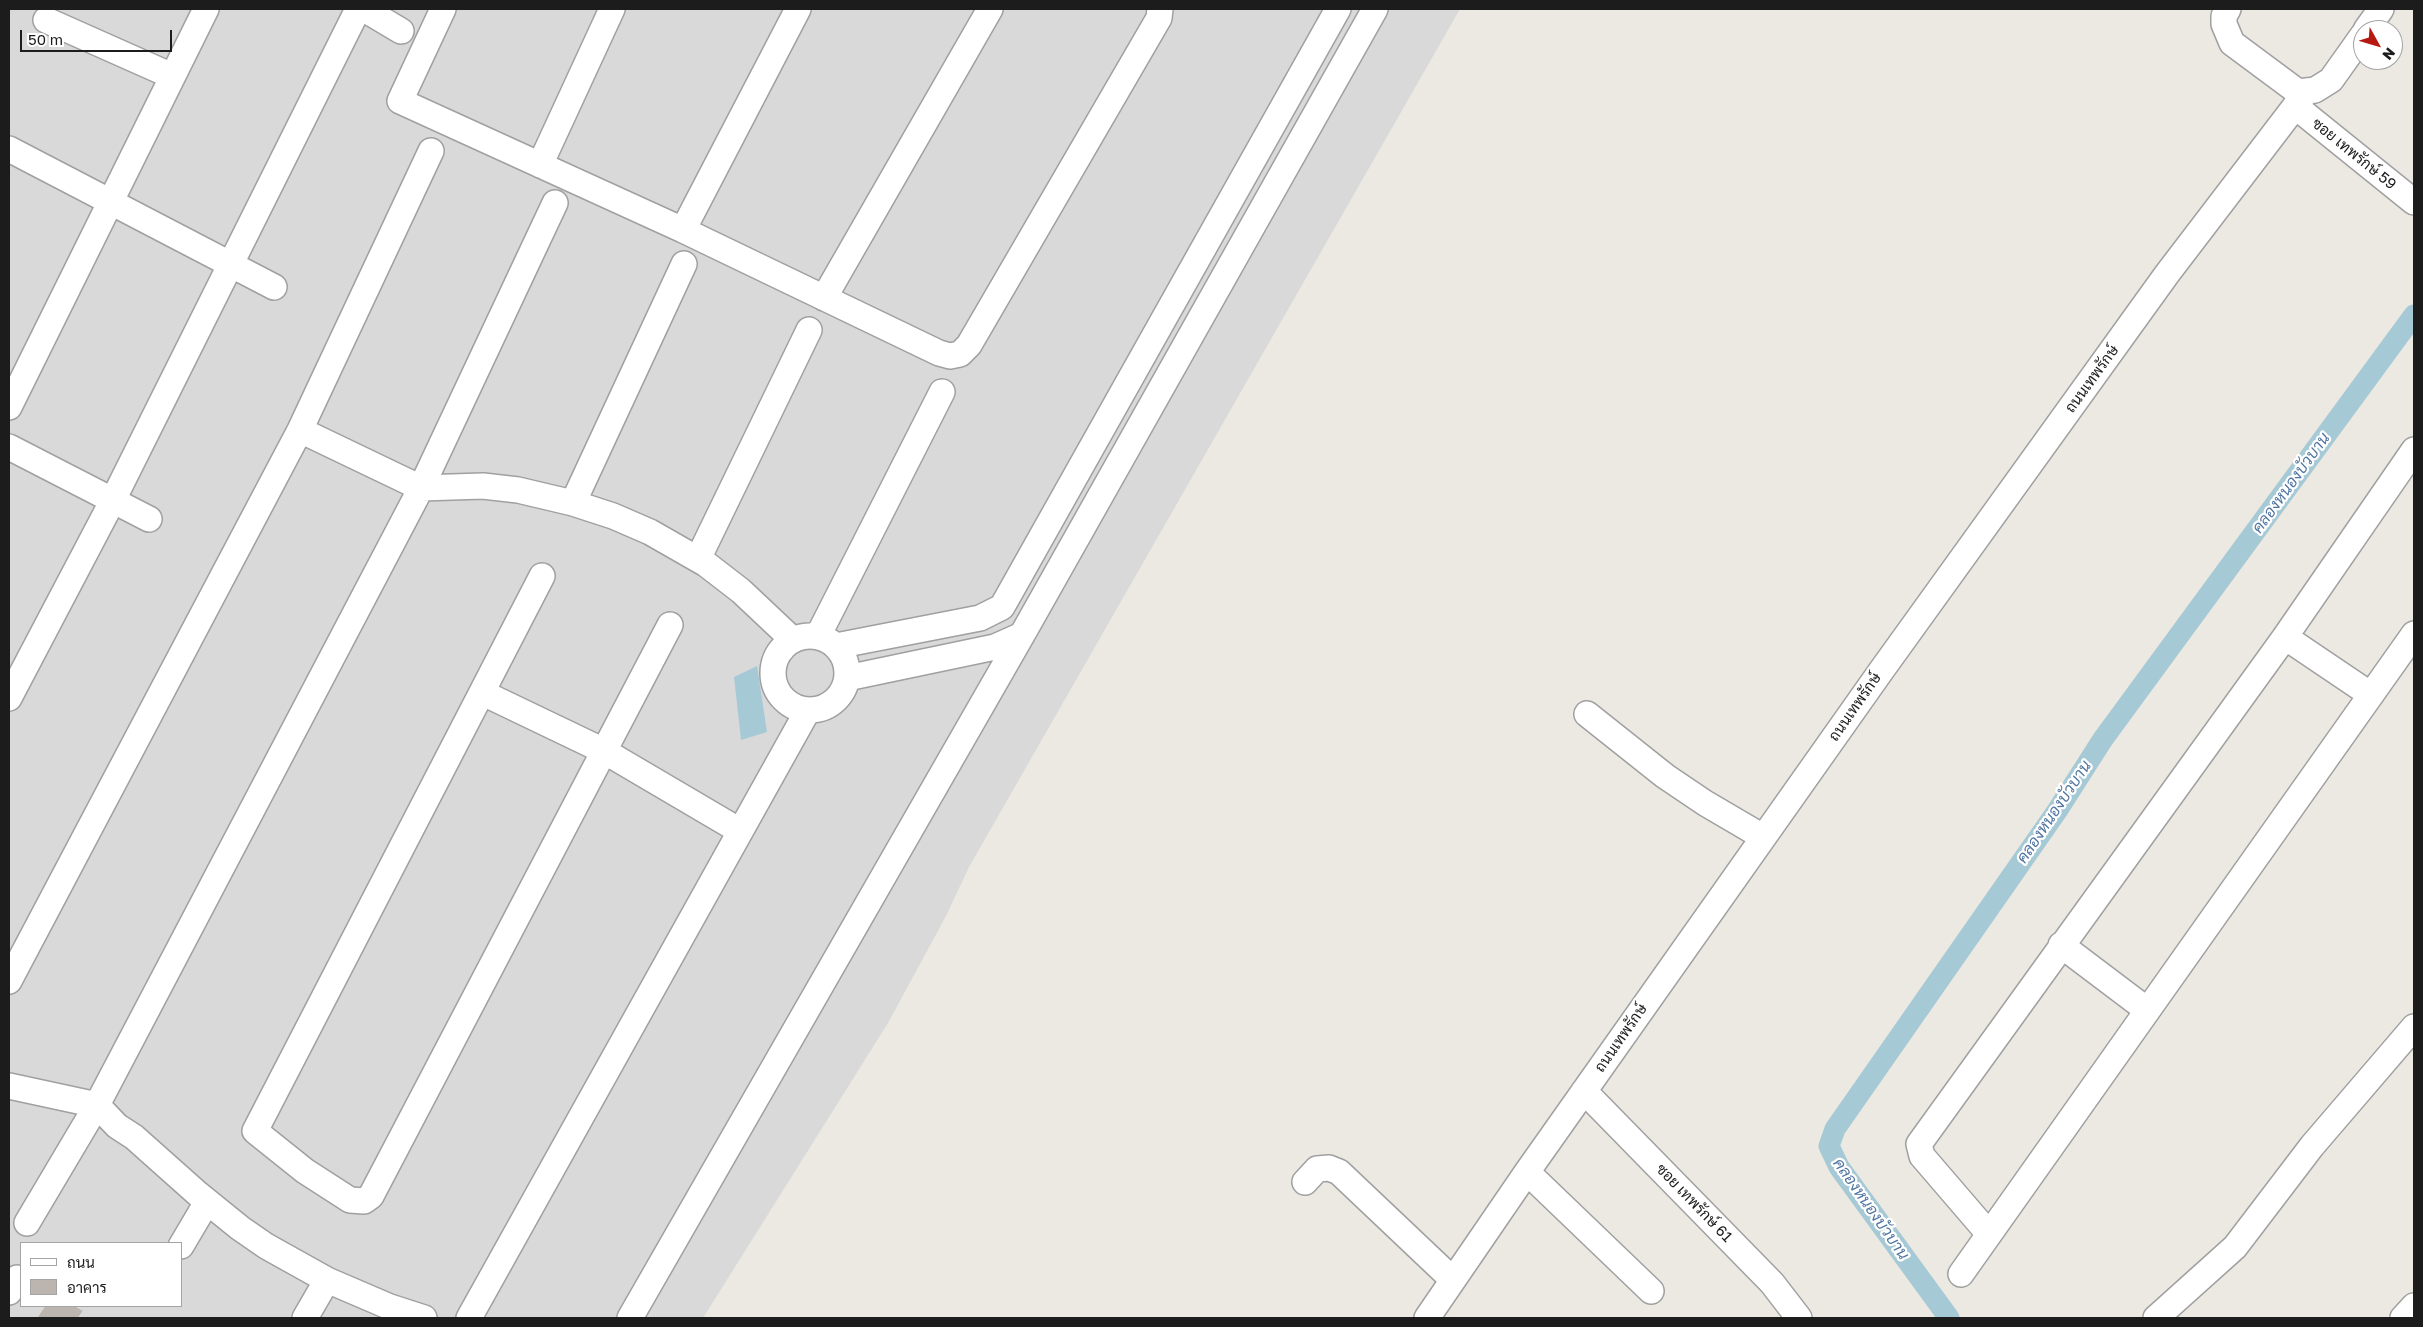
<!DOCTYPE html>
<html>
<head>
<meta charset="utf-8">
<style>
  body { margin:0 }
  #map { position:relative; width:2423px; height:1327px; overflow:hidden; background:#ece9e2; font-family:"Golos Text",Sarabun,sans-serif }
  canvas { display:block }
  .frame { position:absolute; inset:0; border:10px solid #1c1c1c; pointer-events:none }
  .legend { position:absolute; left:20px; top:1242px; width:162px; height:65px; box-sizing:border-box; background:#fff; border:1px solid #a4a4a4; margin:0; padding:6px 9px; list-style:none; font-size:15px; color:#1c1c1c }
  .legend li { display:flex; align-items:center; gap:10px; height:25px }
  .legend b { width:25px; border:1px solid #a4a4a4 }
  .north { position:absolute; left:2353px; top:20px; width:50px; height:50px; box-sizing:border-box; background:#fff; border:1px solid #a4a4a4; border-radius:50%; rotate:129deg; font-size:14px; font-weight:700; line-height:20px; text-align:center; color:#1c1c1c }
  .north::after { content:''; display:block; margin:auto; width:18px; height:22px; background:#b61911; clip-path:polygon(50% 0,100% 100%,50% 72%,0 100%) }
  .scale { position:absolute; left:20px; top:30px; width:152px; height:22px; box-sizing:border-box; border:2px solid #1c1c1c; border-top:0; padding-left:6px; font-size:15px; line-height:18px; white-space:nowrap; color:#1c1c1c; -webkit-text-stroke:4px #fff; paint-order:stroke }
</style>
</head>
<body>
<div id="map">
<canvas width="2423" height="1327"></canvas>
<div class="frame"></div>
<ul class="legend">
<li><b style="height:6px;background:#fff"></b>ถนน</li>
<li><b style="height:14px;background:#bcb5af"></b>อาคาร</li>
</ul>
<div class="north">N</div>
<div class="scale">50 m</div>
</div>
<script>
const ctx = document.querySelector('canvas').getContext('2d');
ctx.lineJoin = 'round';
function fillPath(path, color) {
  ctx.fillStyle = color;
  ctx.fill(path, 'evenodd');
}
function poly(rows) {
  const path = new Path2D();
  for (const r of rows) {
    if (r.length === 3) {
      path.moveTo(r[0] + r[2], r[1]);
      path.arc(r[0], r[1], r[2], 0, 2 * Math.PI);
      continue;
    }
    path.moveTo(r[0], r[1]);
    for (let i = 2; i < r.length; i += 2) path.lineTo(r[i], r[i + 1]);
  }
  return path;
}
function strokePath(path, color, width, dash) {
  ctx.strokeStyle = color;
  ctx.lineWidth = width;
  ctx.lineCap = dash ? 'butt' : 'round';
  ctx.setLineDash(dash || []);
  ctx.stroke(path);
}
function label(font, color, halo, rows, align = 'center') {
  ctx.font = font + ' "Golos Text",Sarabun,sans-serif';
  ctx.lineWidth = 4.5;
  ctx.setLineDash([]);
  ctx.textBaseline = 'middle';
  ctx.strokeStyle = halo;
  ctx.fillStyle = color;
  for (const [text, x, y, turn = 0] of rows) {
    ctx.save();
    ctx.translate(x, y);
    ctx.rotate((+turn || 0) * Math.PI / 180);
    ctx.textAlign = isNaN(turn) ? turn : align;
    if (halo) ctx.strokeText(text, 0, 0);
    ctx.fillText(text, 0, 0);
    ctx.restore();
  }
}
const residential = poly([
  [9,9,1460,9,969,867,946,916,888,1023,703,1318,9,1318],
  [21,1243,181,1243,181,1306,21,1306]
]);
const water = poly([
  [757,666,767,732,741,740,734,677]
]);
const canal = poly([
  [1949,1318,1839,1167,1829,1146,1835,1129,2057,811,2103,739,2414,315]
]);
const building = poly([
  [46,1306,73,1306,82,1311,77,1318,38,1318,46,1306]
]);
const minor = poly([
  [364,9,401,31],
  [443,9,400,101,683,230],
  [798,9,683,230,939,353,950,356,960,354,969,345,1159,18,1160,9],
  [2228,9,2224,16,2224,24,2232,43,2298,92,2315,90,2331,80,2363,35],
  [46,20,172,76],
  [2366,30,2381,9],
  [2295,106,2414,202],
  [9,149,274,287],
  [540,165,612,9],
  [824,298,990,9],
  [9,407,206,9],
  [300,430,421,488,555,203],
  [9,447,149,519],
  [573,503,684,264],
  [698,559,809,330],
  [542,576,255,1131,305,1171,350,1200,364,1201,371,1196,670,625],
  [818,636,942,392],
  [810,673,37],
  [2285,637,2371,695],
  [836,646,980,618,1002,607,1338,9],
  [847,678,995,647,1022,635],
  [483,693,604,751,740,831],
  [9,698,113,500,358,9],
  [1587,714,1665,776,1705,803,1763,837],
  [2061,945,2147,1010],
  [9,981,300,430,431,151],
  [9,1086,97,1105,27,1223],
  [1584,1091,1772,1283,1799,1318],
  [1527,1172,1651,1291],
  [1305,1182,1317,1169,1329,1168,1339,1172,1453,1280],
  [1989,1234,1922,1156,1919,1144,2285,637,2414,450],
  [181,1246,207,1202],
  [1961,1274,2414,634],
  [9,1292,17,1278],
  [305,1318,327,1280],
  [424,1318,390,1307,327,1280,266,1246,240,1228,198,1194,134,1137,117,1126,97,1105,421,488,483,486,518,490,573,503,613,516,650,532,706,564,741,591,793,640],
  [469,1318,808,710],
  [630,1318,1022,635,1375,9],
  [1427,1318,1527,1172,1881,671,2167,274,2306,92],
  [2156,1318,2235,1247,2312,1146,2414,1027],
  [2403,1318,2414,1306]
]);
const streetNames = [
  ["ซอย เทพรักษ์ 59",2354,154,39],
  ["ถนนเทพรักษ์",2092,379,-54],
  ["ถนนเทพรักษ์",1855,707,-55],
  ["ถนนเทพรักษ์",1621,1038,-55],
  ["ซอย เทพรักษ์ 61",1694,1203,46]
];
const waterNames = [
  ["คลองหนองบัวบาน",2291,483,-54],
  ["คลองหนองบัวบาน",2054,812,-56],
  ["คลองหนองบัวบาน",1871,1209,55]
];
fillPath(residential, '#dad9d9');
fillPath(water, '#a6c9d6');
strokePath(canal, '#a6c9d6', 21);
fillPath(building, '#bcb5af');
strokePath(building, '#bcb1a6', 1);
strokePath(minor, '#a0a0a0', 28);
strokePath(minor, '#fff', 25);
label('15px', '#1c1c1c', '#fff', streetNames);
label('italic 16px', '#5176a2', '#fff', waterNames);
</script>
</body>
</html>
